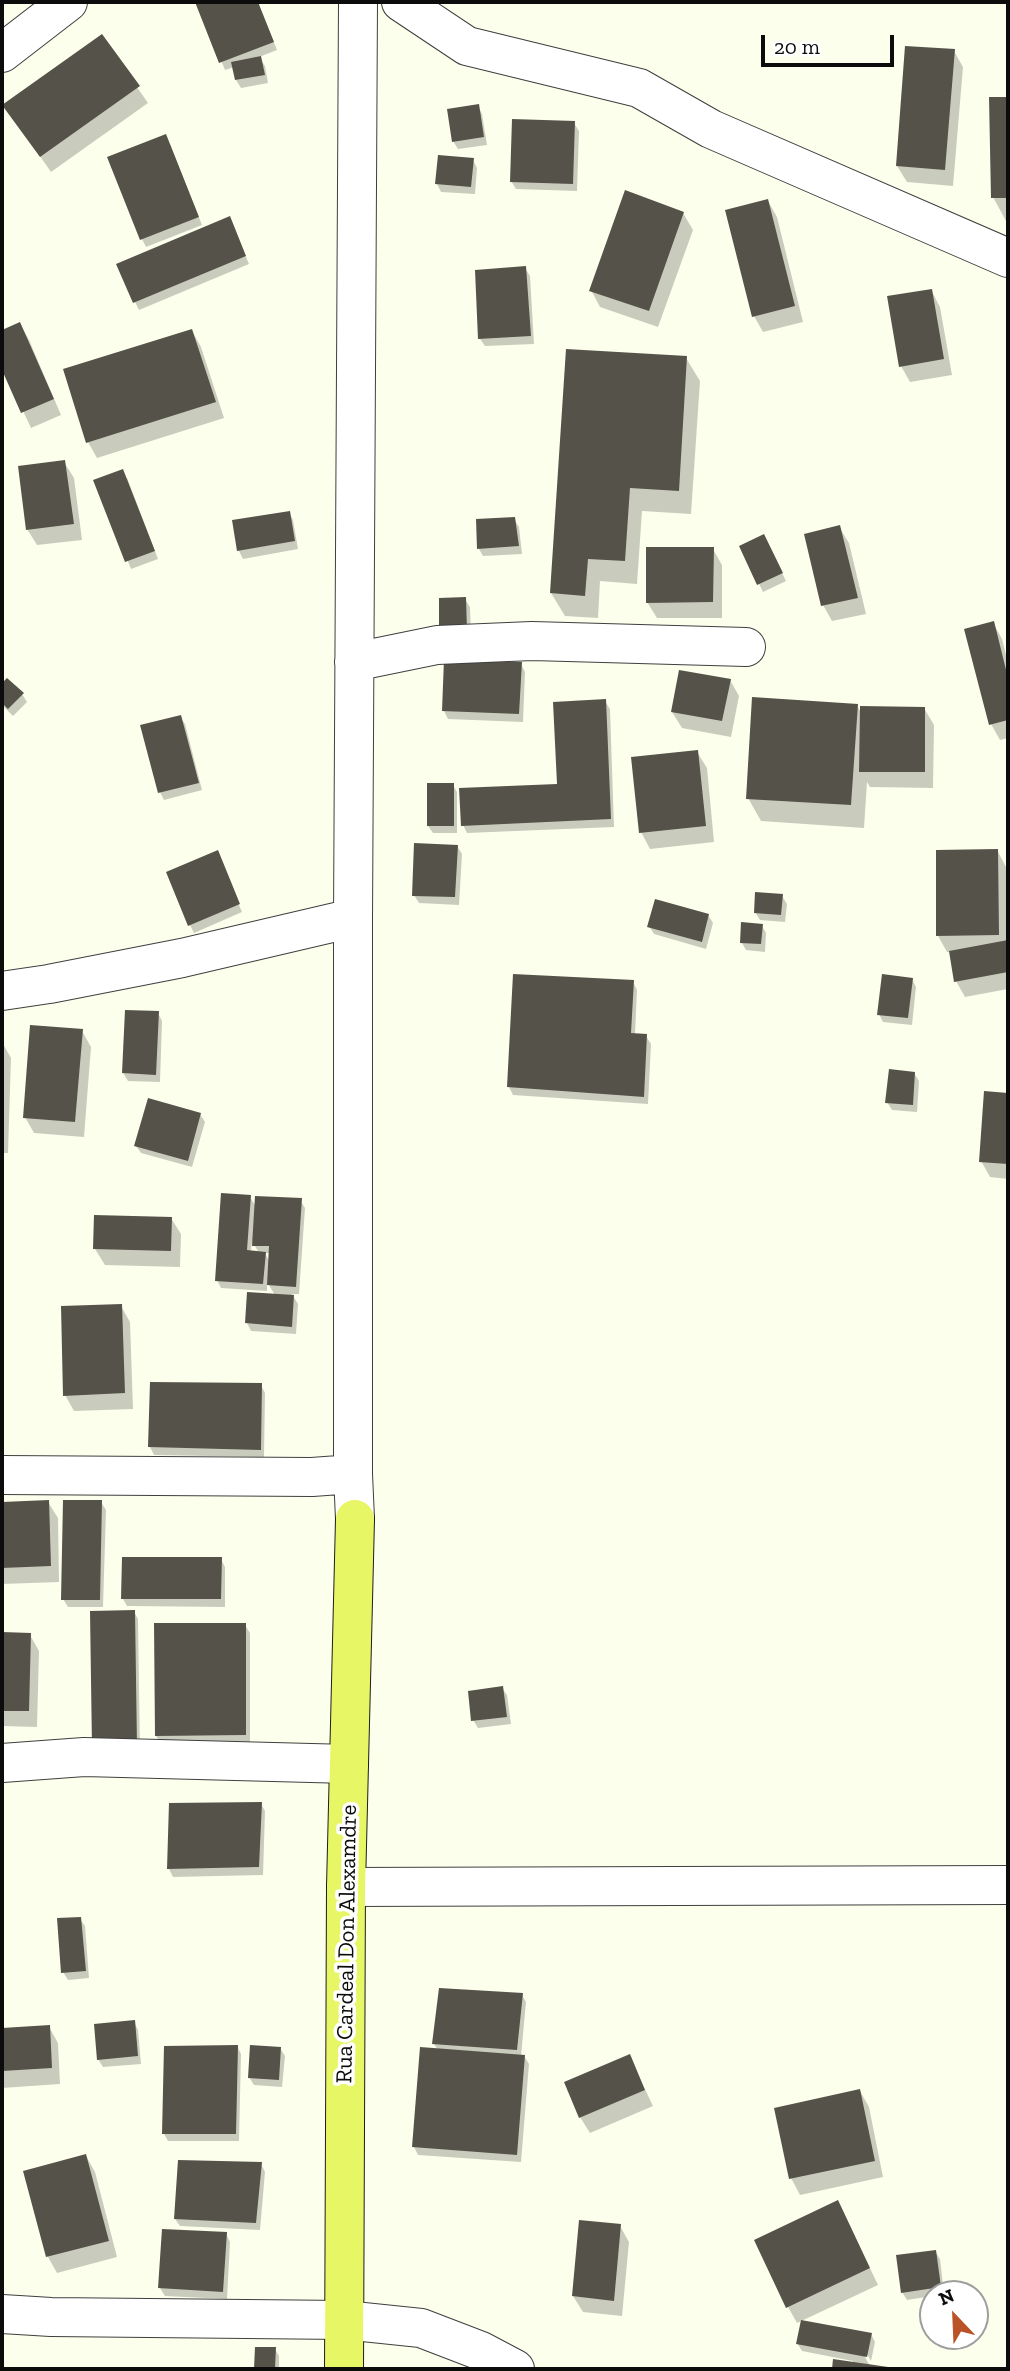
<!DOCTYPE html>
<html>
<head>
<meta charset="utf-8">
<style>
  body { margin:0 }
  #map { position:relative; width:1010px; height:2371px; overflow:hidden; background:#fcffec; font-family:"Zilla Slab",serif }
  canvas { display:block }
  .frame { position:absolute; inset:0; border:4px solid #0c0c0c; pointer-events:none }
  .north { position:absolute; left:919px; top:2280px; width:70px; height:70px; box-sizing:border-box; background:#fff; border:2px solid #9e9e9e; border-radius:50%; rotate:337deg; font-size:19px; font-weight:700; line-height:28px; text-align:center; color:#0c0c0c }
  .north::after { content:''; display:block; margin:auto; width:24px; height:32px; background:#ba5327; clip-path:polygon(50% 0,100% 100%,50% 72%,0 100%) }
  .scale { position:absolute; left:761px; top:35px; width:133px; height:32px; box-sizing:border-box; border:4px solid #0c0c0c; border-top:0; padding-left:9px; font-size:21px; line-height:24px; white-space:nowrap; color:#0c0c0c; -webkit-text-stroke:5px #fff; paint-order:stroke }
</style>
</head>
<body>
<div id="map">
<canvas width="1010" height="2371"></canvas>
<div class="frame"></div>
<div class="north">N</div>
<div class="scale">20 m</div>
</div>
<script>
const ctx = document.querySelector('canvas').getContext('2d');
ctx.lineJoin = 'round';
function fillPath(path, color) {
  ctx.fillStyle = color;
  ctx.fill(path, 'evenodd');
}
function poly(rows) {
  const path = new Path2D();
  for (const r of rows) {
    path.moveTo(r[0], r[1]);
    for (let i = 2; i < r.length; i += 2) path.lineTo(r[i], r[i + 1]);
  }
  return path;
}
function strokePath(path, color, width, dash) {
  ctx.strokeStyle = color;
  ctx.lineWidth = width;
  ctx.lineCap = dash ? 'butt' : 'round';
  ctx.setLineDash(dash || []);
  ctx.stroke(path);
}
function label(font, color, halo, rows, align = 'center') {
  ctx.font = font + ' "Zilla Slab",serif';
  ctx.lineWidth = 7;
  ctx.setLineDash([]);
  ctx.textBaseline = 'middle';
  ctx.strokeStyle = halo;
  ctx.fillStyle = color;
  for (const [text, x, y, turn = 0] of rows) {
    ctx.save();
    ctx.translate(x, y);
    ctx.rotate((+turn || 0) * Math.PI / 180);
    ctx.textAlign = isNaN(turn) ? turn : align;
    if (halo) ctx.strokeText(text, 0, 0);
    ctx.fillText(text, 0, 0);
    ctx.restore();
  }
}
const shadow = poly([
  [197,2,258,2,277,50,259,57,265,66,268,83,241,88,236,80,234,67,225,70],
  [102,37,148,103,51,172,5,106],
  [954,51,963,67,953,186,907,182,897,166],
  [1008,98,1008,221,1006,221,993,197,990,99],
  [478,106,482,114,487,145,458,149,453,141],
  [574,123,579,131,577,191,516,189,511,181],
  [170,144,202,225,146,247,142,239],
  [473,160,477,168,475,194,441,192,437,184],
  [768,201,777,217,803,322,763,332,754,316],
  [683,213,693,230,658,327,600,307,591,290],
  [233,226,249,264,139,310,135,302],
  [525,268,530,276,534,344,485,346,480,339],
  [931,290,940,307,952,375,910,382,901,366],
  [20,324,29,340,61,415,31,428,2,366,2,332],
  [192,331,201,347,224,418,97,458,88,442],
  [686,358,700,381,691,514,642,511,637,584,600,581,598,618,565,616,551,593],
  [64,462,74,478,82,540,37,545,27,529],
  [127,478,158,559,131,569,96,481],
  [289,513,293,520,298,549,243,559,239,551,234,522],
  [514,519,519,527,522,554,483,556,479,549],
  [839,527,849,543,866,614,832,621,823,605],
  [768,544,786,581,763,592,741,547],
  [713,549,722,565,722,618,657,618,647,602],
  [465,599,470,607,471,639,446,639],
  [993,623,1002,639,1008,663,1008,738,1000,740,991,724],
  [521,664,525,672,523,722,448,719,444,711],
  [7,680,22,694,27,702,13,716,2,705,2,686],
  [730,680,739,696,731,737,682,728,672,712],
  [605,701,610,709,614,827,467,833,463,825,559,785],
  [857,705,861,713,924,708,934,725,933,788,870,787,867,782,864,828,761,821,748,798],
  [180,717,185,724,202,790,164,800,160,792],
  [697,752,707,768,714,842,650,849,641,832],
  [453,785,457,792,457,833,433,833,428,826],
  [457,846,462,854,459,905,419,903,414,895],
  [997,850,1006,867,1008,989,965,997,956,981,951,952,947,952,938,936],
  [219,858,242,912,194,933,190,925],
  [782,896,787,904,785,922,760,920,755,912],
  [708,915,713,923,706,949,654,934,649,926],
  [762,926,766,933,765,952,746,950,742,943],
  [912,979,916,987,912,1025,883,1022,879,1014],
  [633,982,637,990,635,1035,646,1036,651,1044,648,1104,513,1095,509,1087],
  [158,1013,162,1021,160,1082,128,1081,123,1073],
  [82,1031,91,1047,84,1137,34,1133,25,1117],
  [2,1042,11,1058,8,1153,2,1153],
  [914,1073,919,1081,917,1112,892,1110,887,1102],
  [985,1093,1008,1094,1008,1179,990,1177,981,1161],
  [200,1114,205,1122,192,1167,141,1153,136,1146],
  [250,1197,256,1207,300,1200,305,1208,299,1294,292,1294,298,1304,296,1334,251,1331,247,1323,275,1295,267,1282,267,1291,221,1288,217,1280],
  [252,1241,259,1253,251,1252],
  [265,1253,271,1253,270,1263],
  [171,1218,181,1234,180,1267,105,1265,95,1249],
  [121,1306,130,1322,133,1409,74,1411,65,1395],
  [261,1385,265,1393,264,1457,154,1455,150,1447],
  [48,1502,58,1518,59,1582,2,1584,2,1503],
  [101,1502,106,1510,103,1607,68,1607,63,1599],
  [221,1559,225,1567,225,1607,127,1606,123,1599],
  [134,1612,138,1619,140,1754,98,1756],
  [245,1625,250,1633,250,1743,161,1743,156,1736],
  [2,1634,30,1635,39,1651,37,1727,2,1726],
  [502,1688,507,1695,511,1724,478,1728,473,1720],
  [261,1804,265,1811,263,1875,173,1877,169,1869],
  [80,1919,85,1926,89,1978,68,1980,63,1972],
  [522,1995,526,2002,521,2056,524,2056,529,2064,521,2162,418,2155,414,2147,438,2050,434,2044],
  [134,2022,138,2030,141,2064,103,2067,98,2059],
  [49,2027,58,2043,60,2084,2,2088,2,2030],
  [237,2046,241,2054,239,2141,168,2141,164,2134],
  [280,2048,285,2056,282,2087,254,2085,249,2077],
  [629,2056,653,2106,590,2133,580,2117],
  [860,2091,869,2107,883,2177,800,2195,791,2178],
  [86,2156,95,2172,117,2257,57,2273,48,2257,26,2172],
  [261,2164,265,2172,260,2230,180,2226,175,2219],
  [846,2218,878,2285,797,2323,788,2307],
  [620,2226,629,2242,622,2316,583,2312,573,2296],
  [226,2234,230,2242,227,2299,165,2296,160,2288],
  [935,2251,940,2259,944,2294,933,2294,933,2296,907,2300,902,2292],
  [871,2334,875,2342,871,2361,864,2349,861,2350,870,2366,894,2369,834,2369,835,2361,852,2364,853,2361,802,2351,797,2343],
  [256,2349,275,2349,279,2356,279,2369,256,2369]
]);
const building = poly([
  [195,2,258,2,274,42,219,63],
  [102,34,140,86,40,157,2,105],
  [905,46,955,49,945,170,896,166],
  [261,56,265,75,235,80,231,62],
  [989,97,1008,97,1008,198,991,198],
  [479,104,484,137,452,142,447,109],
  [512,119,575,121,573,184,510,182],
  [166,134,199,217,140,240,107,157],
  [438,155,474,158,471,187,435,184],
  [625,190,684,212,649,311,589,291],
  [768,199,795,306,752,317,725,210],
  [230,216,246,256,133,303,116,264],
  [526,266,531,336,478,339,475,270],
  [932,289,944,359,899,367,887,296],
  [20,322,54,399,21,413,2,370,2,330],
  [192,329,216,402,86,443,63,369],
  [566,349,687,356,679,491,630,488,625,561,588,559,585,596,550,593],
  [65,460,74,524,26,530,18,466],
  [123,469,155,551,125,562,93,480],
  [290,511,295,541,237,551,232,520],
  [515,517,519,546,477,549,476,519],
  [840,525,858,598,821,606,804,534],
  [764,534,783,573,757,585,739,546],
  [646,547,714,547,713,602,646,603],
  [466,597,467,631,439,632,439,598],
  [994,621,1008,678,1008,720,989,725,964,629],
  [444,659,522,662,519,714,442,711],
  [679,670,731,679,722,721,671,712],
  [7,678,24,693,8,709,2,703,2,683],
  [752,697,858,704,851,805,746,799],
  [606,699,611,819,461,826,459,788,557,784,553,702],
  [860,706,925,707,925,772,859,772],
  [181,715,199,783,158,793,140,725],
  [698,750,706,826,639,833,631,757],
  [427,783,454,783,454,826,427,826],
  [414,843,458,845,455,897,412,896],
  [998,849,999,935,936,936,936,850],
  [218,850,240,904,188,926,166,872],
  [755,892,783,894,781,915,754,913],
  [655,899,709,914,702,942,647,927],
  [741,922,763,924,761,944,740,943],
  [1008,940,1008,972,954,982,949,951],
  [513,974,634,980,631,1033,647,1034,644,1097,507,1087],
  [882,974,913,978,908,1018,877,1015],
  [125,1010,159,1011,156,1075,122,1073],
  [30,1025,83,1029,75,1122,23,1118],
  [889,1069,915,1072,913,1105,885,1103],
  [984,1091,1008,1093,1008,1164,979,1162],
  [148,1098,201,1113,188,1161,134,1146],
  [221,1193,251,1195,247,1250,266,1252,263,1284,215,1281],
  [255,1196,302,1198,296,1287,267,1285,269,1246,252,1246],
  [94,1215,172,1217,171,1251,93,1249],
  [247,1292,294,1295,292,1327,245,1323],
  [122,1304,125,1393,63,1396,61,1306],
  [150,1382,262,1383,261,1450,148,1447],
  [49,1500,51,1566,2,1568,2,1502],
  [63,1500,102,1500,100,1600,61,1600],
  [122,1557,222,1557,221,1599,121,1599],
  [135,1610,137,1747,92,1748,90,1611],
  [154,1623,246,1623,246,1735,155,1736],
  [2,1632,31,1633,29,1711,2,1711],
  [503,1686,507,1717,471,1721,468,1691],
  [262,1802,259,1867,167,1869,169,1803],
  [81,1917,86,1971,61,1973,57,1918],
  [439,1988,523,1993,517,2050,432,2044],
  [135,2020,138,2056,97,2060,94,2024],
  [50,2025,52,2068,2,2071,2,2028],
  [238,2045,236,2134,162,2134,164,2046],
  [250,2045,281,2047,279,2080,248,2078],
  [420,2047,525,2055,517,2155,412,2147],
  [630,2054,645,2090,579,2118,564,2082],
  [860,2089,875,2161,789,2179,774,2108],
  [86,2154,109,2241,46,2257,23,2171],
  [178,2160,262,2162,256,2223,174,2219],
  [838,2200,870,2268,786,2308,754,2240],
  [579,2220,621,2224,614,2301,572,2296],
  [162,2229,227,2232,223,2292,158,2288],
  [936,2250,941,2287,901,2293,896,2255],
  [801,2320,872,2333,867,2357,796,2344],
  [255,2347,276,2347,275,2369,254,2369],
  [833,2359,895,2368,895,2369,832,2369]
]);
const minor = poly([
  [401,2,467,46,639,88,711,129,1008,258],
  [2,53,68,2],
  [354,662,437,645,532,641,746,647],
  [2,991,49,984,182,958,353,918],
  [2,1475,312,1477,353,1474],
  [355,1519,353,1474,353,918,358,2],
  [2,1763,84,1757,349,1764],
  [346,1887,1008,1885],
  [2,2314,51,2317,344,2320,421,2328,481,2351,515,2369]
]);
const major = poly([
  [344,2369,346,1887,355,1519]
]);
const streetNames = [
  ["Rua Cardeal Don Alexamdre",347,1944,-89]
];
fillPath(shadow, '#0003');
fillPath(building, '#555249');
strokePath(minor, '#3f3f3f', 40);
strokePath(major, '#1d1d1d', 40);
strokePath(minor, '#fff', 38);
strokePath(major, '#e7f664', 38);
label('23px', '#0c0c0c', '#fff', streetNames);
</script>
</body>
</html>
